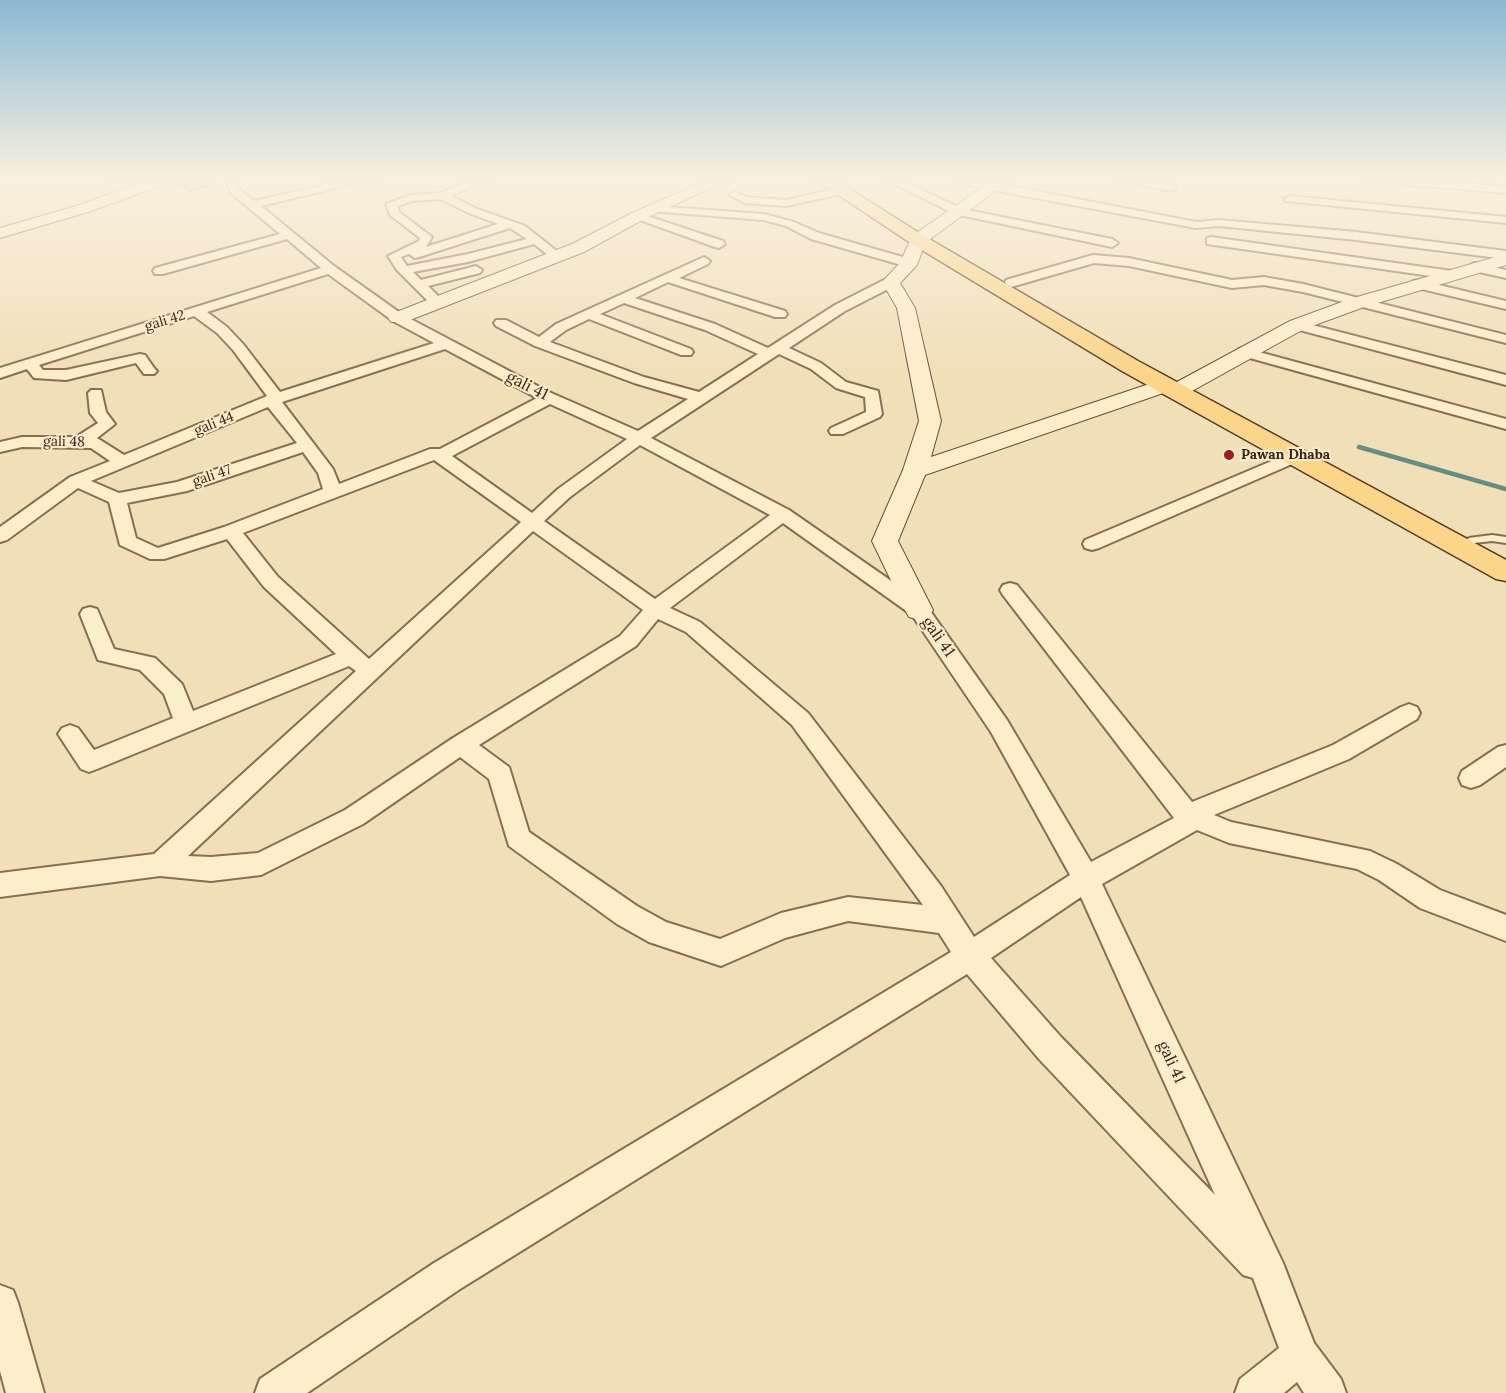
<!DOCTYPE html>
<html>
<head>
<meta charset="utf-8">
<style>
  body { margin:0 }
  canvas { display:block; background:#f1dfb8 }
</style>
</head>
<body>
<canvas width="1506" height="1393"></canvas>
<script>
const ctx = document.querySelector('canvas').getContext('2d');
ctx.lineJoin = 'round';
function poly(rows) {
  const path = new Path2D();
  for (const r of rows) {
    path.moveTo(r[0], r[1]);
    for (let i = 2; i < r.length; i += 2) path.lineTo(r[i], r[i + 1]);
  }
  return path;
}
function strokePath(path, color, width, dash) {
  ctx.strokeStyle = color;
  ctx.lineWidth = width;
  ctx.lineCap = dash ? 'butt' : 'round';
  ctx.setLineDash(dash || []);
  ctx.stroke(path);
}
function fillPath(path, color) {
  ctx.fillStyle = color;
  ctx.fill(path, 'evenodd');
}
function label(font, color, halo, rows, align = 'center') {
  ctx.font = font + ' Lora,serif';
  ctx.lineWidth = 4.5;
  ctx.setLineDash([]);
  ctx.textBaseline = 'middle';
  ctx.strokeStyle = halo;
  ctx.fillStyle = color;
  for (const [text, x, y, turn = 0] of rows) {
    ctx.save();
    ctx.translate(x, y);
    ctx.rotate((+turn || 0) * Math.PI / 180);
    ctx.textAlign = isNaN(turn) ? turn : align;
    if (halo) ctx.strokeText(text, 0, 0);
    ctx.fillText(text, 0, 0);
    ctx.restore();
  }
}
const stream = poly([
  [1359,447,1506,489]
]);
const building = poly([
  [200,178,207,181,183,187,177,184,200,178],
  [207,181,212,185,189,191,183,187,207,181]
]);
const lane = poly([
  [1492,535,1506,537,1506,543,1492,541,1474,543,1461,550,1457,547,1469,538,1492,535]
]);
const street = poly([
  [110,178,129,178,124,181,110,178],
  [225,178,235,178,240,190,254,201,356,178,376,178,261,206,334,266,403,315,549,392,638,431,688,399,634,383,535,346,496,326,494,323,496,320,506,320,539,337,556,324,704,257,710,261,708,264,679,278,785,311,787,314,785,317,775,317,668,282,635,298,715,324,768,348,835,305,886,279,896,279,897,282,896,285,845,311,789,348,821,363,846,382,878,391,882,414,880,417,843,434,831,434,829,431,831,428,866,412,865,397,836,388,811,369,779,354,651,438,789,510,926,605,1007,720,1091,862,1174,818,1003,595,1000,590,1003,585,1010,583,1017,585,1192,802,1333,745,1401,707,1409,704,1417,707,1420,713,1417,719,1349,759,1214,815,1231,822,1370,851,1397,864,1440,890,1506,915,1506,941,1420,908,1379,880,1357,869,1229,843,1197,830,1102,884,1283,1263,1314,1343,1341,1379,1346,1393,1304,1393,1297,1382,1284,1393,1235,1393,1240,1379,1279,1348,1253,1278,1243,1275,1039,1059,967,974,460,1289,307,1393,255,1393,260,1379,434,1263,951,952,939,933,848,921,785,938,721,966,649,942,617,924,509,846,489,779,460,757,363,824,261,875,211,881,160,876,0,897,0,873,154,854,356,671,349,666,97,769,89,772,81,769,58,734,62,728,70,725,78,728,94,750,173,718,164,694,140,670,98,660,80,614,83,609,90,607,97,609,114,649,155,658,182,684,193,711,336,654,264,587,227,539,164,559,150,559,120,545,109,502,78,488,7,540,0,542,0,527,70,477,110,461,91,448,22,447,0,452,0,442,22,437,76,437,98,423,90,413,88,393,91,390,101,390,106,412,115,424,97,438,124,455,267,396,233,350,217,333,194,316,39,365,43,370,66,370,140,354,145,355,154,368,157,371,154,374,144,374,136,363,66,380,34,378,27,369,0,378,0,368,321,268,287,239,163,274,155,274,153,271,155,268,280,234,231,193,225,178],
  [328,274,393,321,434,343,280,392,243,344,227,327,207,312,328,274],
  [624,303,705,330,758,354,699,392,644,377,550,342,566,330,589,319,681,355,691,355,693,352,691,349,600,314,624,303],
  [445,349,537,398,440,449,430,449,339,484,333,469,282,402,445,349],
  [550,404,627,439,558,489,532,513,452,456,550,404],
  [268,407,297,443,177,482,119,493,91,481,268,407],
  [640,445,770,515,655,599,544,521,570,497,640,445],
  [303,452,318,473,323,489,224,527,158,548,136,538,127,503,187,491,303,452],
  [434,460,521,522,369,659,278,577,243,533,434,460],
  [783,523,912,615,991,732,1070,875,974,937,941,886,808,713,700,622,670,608,783,523],
  [533,531,643,610,620,636,453,738,345,810,258,853,211,857,188,856,533,531],
  [658,619,686,632,792,725,923,905,848,897,781,913,720,939,666,922,637,906,529,832,509,767,479,745,636,646,658,619],
  [1081,897,1215,1195,1061,1037,991,958,1081,897],
  [476,178,491,178,451,196,477,209,525,226,563,256,561,259,553,259,534,244,468,262,413,272,421,280,476,266,482,270,480,273,428,286,445,303,443,306,433,306,397,270,388,256,419,241,420,238,390,215,386,204,411,195,440,193,476,178],
  [440,199,469,213,498,224,426,247,432,237,399,212,398,206,412,201,440,199],
  [510,228,527,239,468,254,407,266,401,257,409,254,415,258,419,257,510,228],
  [882,178,896,178,962,209,1112,239,1118,243,1112,247,955,214,882,178],
  [953,178,969,178,1196,222,1219,220,1356,232,1506,251,1506,259,1356,240,1219,226,1196,228,976,187,953,178],
  [1115,178,1138,178,1175,186,1176,188,1171,191,1115,178],
  [1364,178,1409,178,1506,187,1506,193,1369,181,1364,178],
  [841,188,846,191,845,193,786,206,745,203,729,195,734,192,747,197,786,200,841,188],
  [1290,196,1506,217,1506,223,1286,201,1284,199,1290,196],
  [654,206,764,214,794,222,819,233,913,260,915,263,909,267,905,266,811,239,786,226,764,220,650,211,650,207,654,206],
  [641,214,723,241,725,244,719,248,715,247,637,219,635,217,641,214],
  [1211,237,1452,271,1458,275,1452,279,1207,244,1207,238,1211,237],
  [1093,255,1129,258,1232,280,1264,277,1303,284,1506,335,1506,343,1303,292,1264,285,1232,288,1129,266,1094,263,1011,287,1005,283,1006,280,1093,255],
  [1474,263,1506,270,1506,278,1470,270,1468,267,1474,263],
  [1418,280,1506,301,1506,309,1413,287,1411,284,1413,281,1418,280],
  [1297,321,1506,375,1506,385,1292,328,1290,325,1292,322,1297,321],
  [1244,348,1506,419,1506,429,1239,355,1237,352,1239,349,1244,348],
  [1293,452,1299,453,1301,457,1299,461,1099,548,1092,550,1085,548,1083,544,1085,540,1293,452],
  [1506,745,1506,767,1480,785,1471,788,1462,785,1459,778,1462,771,1498,747,1506,745],
  [0,1285,13,1290,18,1303,44,1393,6,1393,0,1371,0,1285]
]);
const secondary = poly([
  [154,178,176,178,174,181,88,212,0,238,0,228,76,206,154,178],
  [712,178,732,178,644,219,584,252,405,322,391,322,388,318,391,314,572,244,632,213,712,178],
  [996,178,1013,178,925,243,917,265,900,283,915,308,941,421,931,457,1158,381,1166,380,1175,383,1290,321,1350,299,1506,254,1506,265,1364,307,1304,329,1192,391,1184,392,1175,389,925,475,898,541,933,610,929,617,919,620,909,617,905,610,872,541,903,470,919,421,897,308,882,282,900,263,912,236,996,178]
]);
const primary = poly([
  [813,178,832,178,924,236,1138,361,1506,560,1506,581,1496,579,1122,371,912,244,813,178]
]);
const markers = [
  [1229,455,6,"#9c1d20"]
];
const farStreetnames = [
  ["gali 42",165,321,-17],
  ["gali 44",214,424,-22],
  ["gali 48",64,442,1],
  ["gali 47",212,476,-19]
];
const farPoinames = [
  ["Pawan Dhaba",1241,455]
];
const streetNames = [
  ["gali 41",527,386,27],
  ["gali 41",938,637,55],
  ["gali 41",1171,1062,65]
];
strokePath(stream, '#658e83', 4.5);
fillPath(building, '#d3946a');
strokePath(building, '#895636', 1.5);
strokePath(lane, '#886e52', 4);
strokePath(street, '#886e52', 4);
strokePath(secondary, '#694f36', 2);
strokePath(primary, '#553c27', 3);
fillPath(lane, '#fcedcb');
fillPath(street, '#fcedcb');
fillPath(secondary, '#fcedcb');
fillPath(primary, '#fad58a');
const sky = ctx.createLinearGradient(0, 0, 0, 373);
sky.addColorStop(0, '#8ab9d4');
sky.addColorStop(0.48, '#f9f1df');
sky.addColorStop(1, '#f9f1df00');
ctx.fillStyle = sky;
ctx.fillRect(0, 0, 1506, 373);
for (const [x, y, r, color] of markers) {
  const dot = new Path2D();
  dot.arc(x, y, r, 0, 2 * Math.PI);
  ctx.fillStyle = color;
  ctx.fill(dot);
  strokePath(dot, '#f8e9c8', 2);
}
label('14px', '#352619', '#f8e9c8', farStreetnames);
label('bold 14px', '#352619', '#f8e9c8', farPoinames, 'left');
label('16px', '#352619', '#f8e9c8', streetNames);
</script>
</body>
</html>
